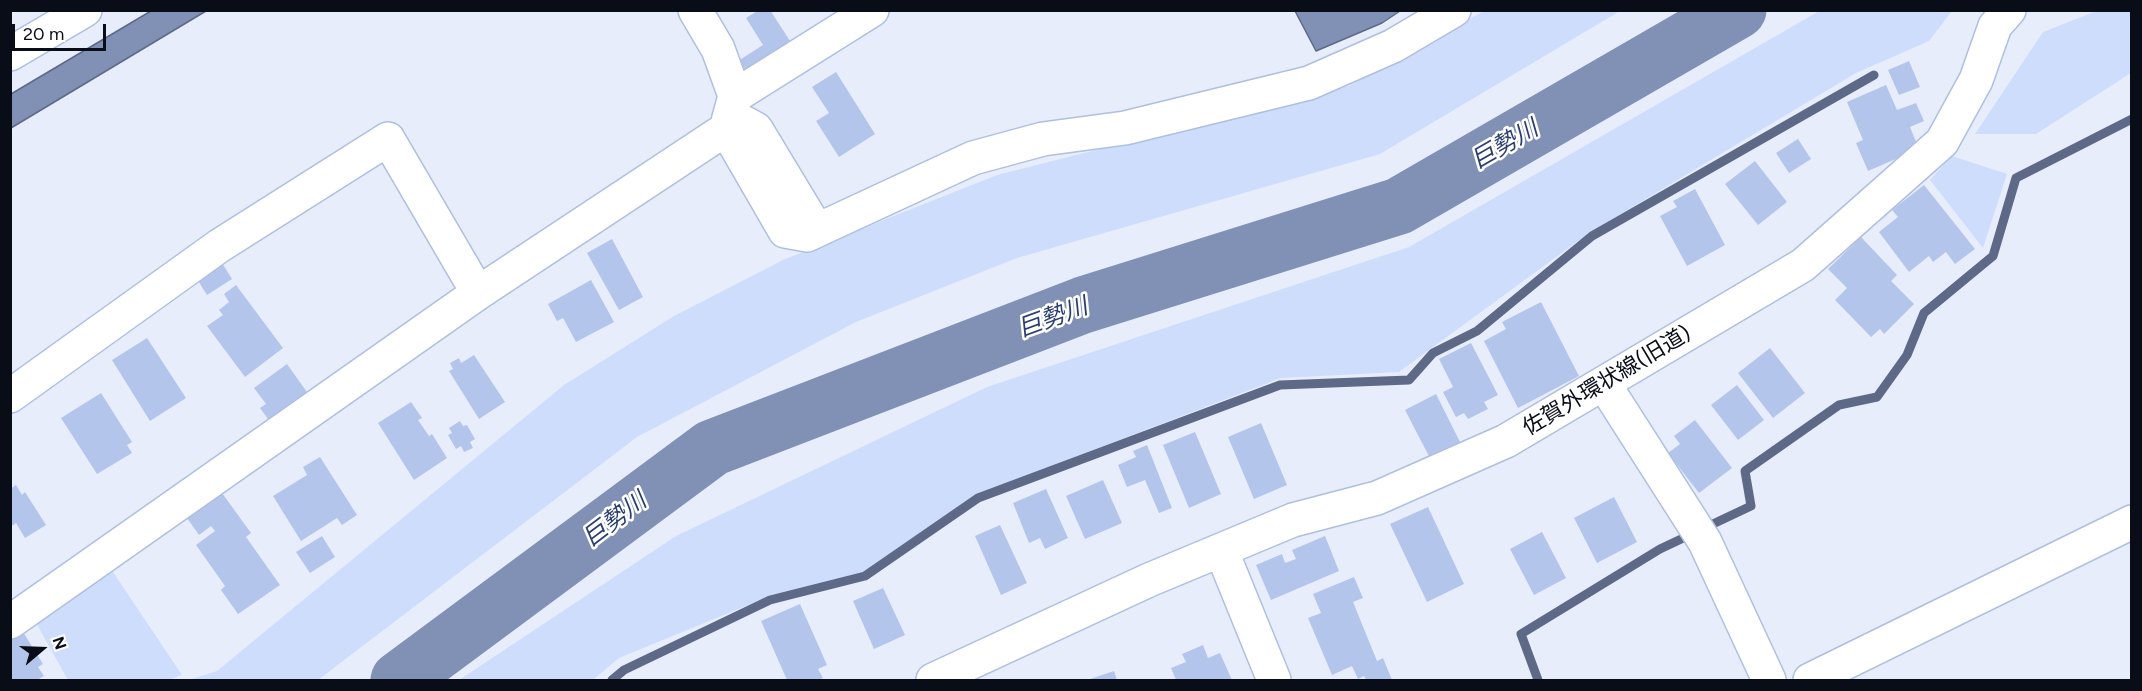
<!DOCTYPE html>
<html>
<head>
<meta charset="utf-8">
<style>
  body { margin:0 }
  #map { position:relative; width:2142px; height:691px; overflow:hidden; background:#e7edfb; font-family:Figtree,sans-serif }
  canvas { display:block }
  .frame { position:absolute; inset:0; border:12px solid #080d18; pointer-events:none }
  .north { position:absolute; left:12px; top:619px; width:60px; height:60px; -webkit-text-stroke:4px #fff; paint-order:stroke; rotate:71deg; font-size:16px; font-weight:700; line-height:24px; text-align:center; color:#080d18 }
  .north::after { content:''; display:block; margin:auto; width:21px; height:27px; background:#080d18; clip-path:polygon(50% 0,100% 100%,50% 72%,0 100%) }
  .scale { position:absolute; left:12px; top:24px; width:94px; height:27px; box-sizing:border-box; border:3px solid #080d18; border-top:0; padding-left:8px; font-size:18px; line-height:21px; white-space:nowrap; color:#080d18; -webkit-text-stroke:4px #fff; paint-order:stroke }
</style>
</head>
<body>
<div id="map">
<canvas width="2142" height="691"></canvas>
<div class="frame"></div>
<div class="north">N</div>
<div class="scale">20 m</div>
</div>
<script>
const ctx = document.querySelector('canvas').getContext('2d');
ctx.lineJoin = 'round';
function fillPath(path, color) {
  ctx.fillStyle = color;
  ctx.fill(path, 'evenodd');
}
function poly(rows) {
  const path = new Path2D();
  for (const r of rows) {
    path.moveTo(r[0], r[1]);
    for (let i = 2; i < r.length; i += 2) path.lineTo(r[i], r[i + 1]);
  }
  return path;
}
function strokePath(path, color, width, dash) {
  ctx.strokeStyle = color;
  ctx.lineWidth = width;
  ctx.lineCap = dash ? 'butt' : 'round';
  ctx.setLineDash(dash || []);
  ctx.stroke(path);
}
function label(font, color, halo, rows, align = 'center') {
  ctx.font = font + ' Figtree,"Noto Sans JP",sans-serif';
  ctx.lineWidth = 5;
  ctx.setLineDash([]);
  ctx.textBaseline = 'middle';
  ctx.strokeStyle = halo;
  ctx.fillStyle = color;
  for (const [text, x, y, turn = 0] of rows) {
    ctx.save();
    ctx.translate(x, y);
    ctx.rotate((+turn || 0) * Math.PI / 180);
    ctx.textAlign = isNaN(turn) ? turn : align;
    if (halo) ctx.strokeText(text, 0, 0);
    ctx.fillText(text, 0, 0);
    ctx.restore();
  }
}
const green = poly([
  [1821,10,1952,11,1929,41,1856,73,1589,233,1399,372,1281,378,973,496,862,574,770,596,619,658,593,680,459,680,676,536,987,387,1409,247],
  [2099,10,2131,11,2131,73,2036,134,1975,134,2043,32],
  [1484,11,1620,11,1380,154,1017,258,856,322,637,437,318,680,189,680,217,671,564,385,674,316,783,260,997,175,1349,86],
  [1952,156,2007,174,1983,248,1930,180],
  [113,572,182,675,168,680,68,680,35,621]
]);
const water = poly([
  [151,11,206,11,11,128,11,94,151,11],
  [1295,11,1400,11,1382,23,1316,51,1295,11]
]);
const stream = poly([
  [612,680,624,670,770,600,865,576,978,498,1280,385,1409,380,1433,353,1477,331,1592,236,1874,75],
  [1538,680,1521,634,1660,549,1751,506,1745,471,1839,405,1877,397,1907,355,1924,313,1993,256,2016,178,2132,119]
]);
const river = poly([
  [399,680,712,448,1083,305,1399,206,1738,10]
]);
const building = poly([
  [759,10,770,10,792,44,746,74,738,61,763,45,746,18],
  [1909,61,1920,87,1899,95,1888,70],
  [836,72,875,134,839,157,816,121,829,113,812,87],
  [1886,85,1897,110,1916,103,1924,121,1910,127,1919,149,1868,171,1856,143,1863,140,1847,102],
  [1798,139,1811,159,1789,173,1776,153],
  [1755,161,1787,202,1758,225,1725,184],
  [1924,185,1975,249,1955,264,1946,252,1933,262,1929,256,1909,272,1879,232,1898,217,1892,210],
  [1695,189,1725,245,1687,266,1660,216,1677,207,1673,201],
  [1861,237,1897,275,1891,281,1914,304,1884,334,1880,329,1871,337,1835,300,1847,288,1828,269],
  [612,239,643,297,619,310,587,253],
  [222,263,232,279,207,295,197,279],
  [591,280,614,322,576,342,563,318,557,321,548,304],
  [236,285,283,348,245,377,207,326,223,315,219,310,229,302,224,294],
  [1541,302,1579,376,1518,408,1484,341,1506,329,1502,322],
  [147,338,186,398,150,421,112,360],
  [1471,343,1498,395,1484,402,1488,409,1468,419,1464,413,1456,417,1443,392,1453,387,1439,359],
  [1770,348,1805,393,1773,418,1738,373],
  [474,355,505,402,479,419,449,371,453,369,450,363,459,358,461,363],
  [287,364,309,395,271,423,260,408,266,404,254,388],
  [1737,385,1764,420,1738,440,1711,405],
  [101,393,132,442,127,445,132,453,97,474,61,418],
  [1436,394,1461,444,1431,460,1405,410],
  [411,402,422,418,418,420,429,436,432,434,447,458,414,480,378,423],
  [1695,420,1732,468,1699,493,1668,453,1680,444,1674,436],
  [460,421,463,426,467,425,475,439,470,442,473,448,464,452,461,446,456,449,448,435,452,433,449,428],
  [1261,423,1287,485,1254,499,1228,437],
  [1195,432,1221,494,1189,508,1163,445],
  [1147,445,1172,508,1159,513,1145,480,1127,487,1118,465,1136,457,1133,451],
  [320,457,357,515,342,525,337,518,301,541,273,496,307,475,303,467],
  [1103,480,1122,523,1085,539,1066,496],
  [16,485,22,495,25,492,46,525,25,538,16,523,10,527,10,489],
  [1046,489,1068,538,1045,549,1040,538,1029,543,1013,503],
  [222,493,251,533,246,537,280,585,238,614,221,590,225,586,196,545,215,531,211,526,199,535,187,518],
  [1614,497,1637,542,1597,563,1574,518],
  [1428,507,1464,584,1427,602,1390,524],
  [1000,525,1027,583,1001,595,975,536],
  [1542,532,1566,578,1534,595,1510,549],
  [322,536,335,557,310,573,296,552],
  [1325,536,1339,571,1271,600,1256,565,1282,554,1285,563,1296,559,1292,550],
  [1354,577,1363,598,1353,602,1377,661,1383,658,1392,680,1366,680,1364,676,1358,679,1352,666,1332,675,1308,618,1321,613,1313,594],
  [883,588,905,635,874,649,853,601],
  [800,604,827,665,818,669,823,678,818,680,787,680,761,621],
  [23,632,43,664,38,667,44,676,37,680,10,680,10,640],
  [1203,645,1208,658,1220,653,1232,680,1176,680,1171,668,1186,662,1182,654],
  [1114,671,1117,680,1087,680]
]);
const minor = poly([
  [10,54,85,10],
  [735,96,872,10],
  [730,115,756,129,817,230],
  [726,129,785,231,807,235,973,158,1043,139,1125,128,1309,83,1393,46,1454,10],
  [1604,384,1705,542,1769,680],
  [10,396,219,246,388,139,478,293],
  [1222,552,1274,680],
  [10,622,478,293,726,129,735,96,718,49,695,10],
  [933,680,1149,580,1293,520,1377,498,1506,441,1803,265,1942,142,1976,80,1995,26,2009,10],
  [1810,680,2132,522]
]);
const streetNames = [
  ["佐賀外環状線(旧道)",1607,381,-31]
];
const waterNames = [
  ["巨勢川",1505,145,-30],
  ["巨勢川",1053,318,-20],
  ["巨勢川",615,520,-37]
];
fillPath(green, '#cfddfc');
fillPath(water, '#8191b5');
strokePath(water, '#5d6986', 1.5);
strokePath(stream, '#5d6986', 9);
strokePath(river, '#8191b5', 57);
fillPath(building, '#b4c5eb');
strokePath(minor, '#afbfdf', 36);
strokePath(minor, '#fff', 33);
label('22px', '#080d18', '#fff', streetNames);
label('italic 24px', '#2b3e6f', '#fff', waterNames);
</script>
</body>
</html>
